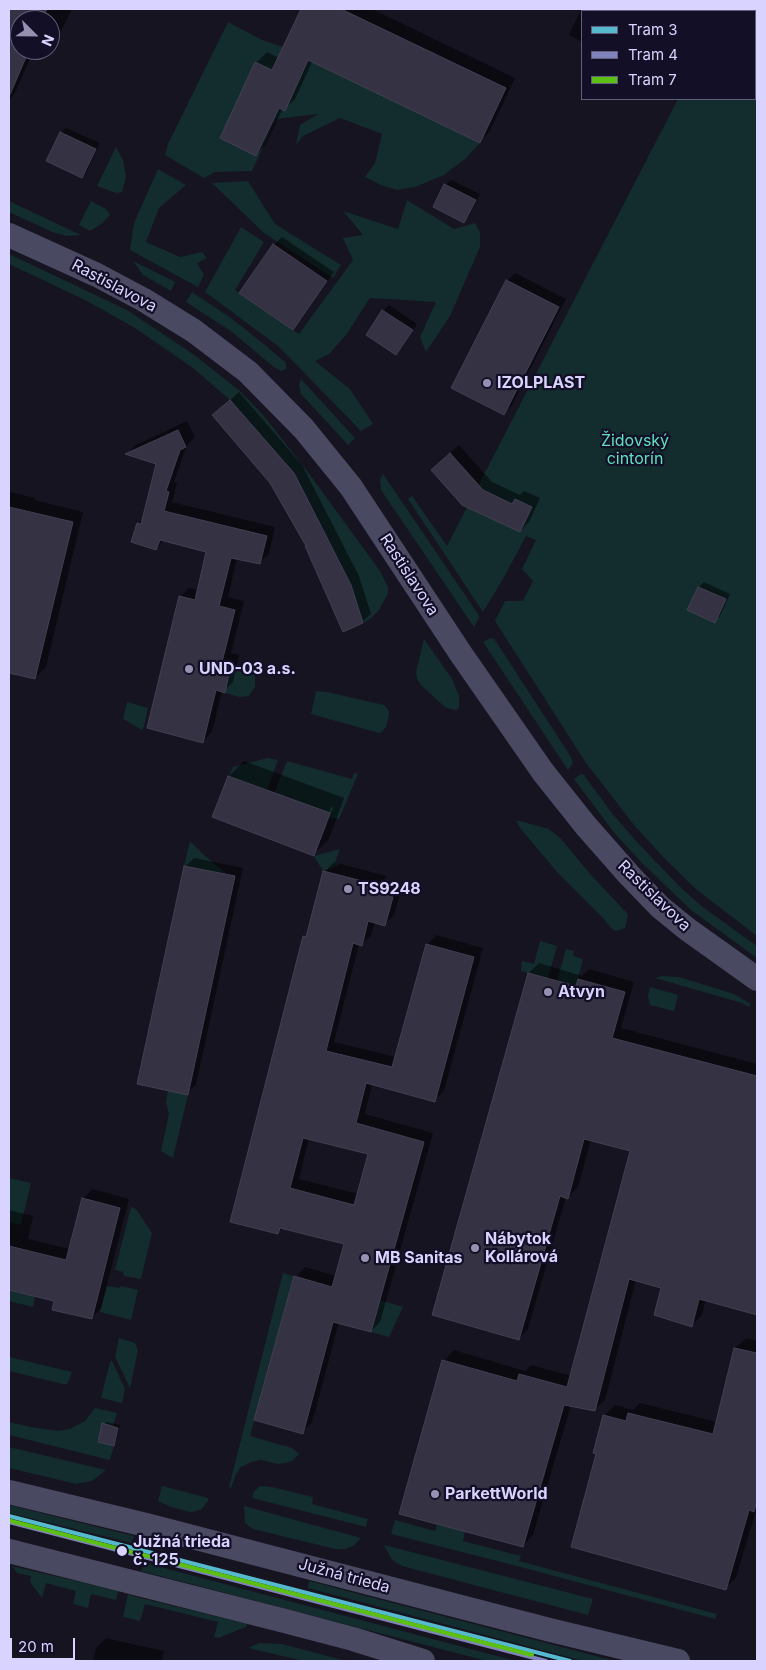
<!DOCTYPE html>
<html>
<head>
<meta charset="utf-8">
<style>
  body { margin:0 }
  #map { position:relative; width:766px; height:1670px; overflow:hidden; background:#161421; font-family:Inter,sans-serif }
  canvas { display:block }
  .frame { position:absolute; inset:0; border:10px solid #d9d4ff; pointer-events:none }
  .legend { position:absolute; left:581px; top:10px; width:175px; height:90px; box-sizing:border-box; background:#130f26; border:1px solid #625e7d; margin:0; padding:6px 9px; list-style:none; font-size:15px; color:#d9d4ff }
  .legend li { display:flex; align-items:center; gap:10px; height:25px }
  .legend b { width:25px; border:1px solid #625e7d }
  .north { position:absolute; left:10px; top:10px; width:50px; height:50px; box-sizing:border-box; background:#130f26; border:1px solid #625e7d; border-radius:50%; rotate:113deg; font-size:14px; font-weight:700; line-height:20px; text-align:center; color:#d9d4ff }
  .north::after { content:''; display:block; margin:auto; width:18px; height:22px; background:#9591b1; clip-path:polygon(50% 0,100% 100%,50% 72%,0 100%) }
  .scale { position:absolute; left:10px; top:1638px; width:65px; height:22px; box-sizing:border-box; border:2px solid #d9d4ff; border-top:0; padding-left:6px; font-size:15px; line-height:18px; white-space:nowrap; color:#d9d4ff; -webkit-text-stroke:4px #130f26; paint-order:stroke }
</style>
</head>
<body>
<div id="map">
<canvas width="766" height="1670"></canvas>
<div class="frame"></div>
<ul class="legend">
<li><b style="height:6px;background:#55bace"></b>Tram 3</li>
<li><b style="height:6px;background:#8083bb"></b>Tram 4</li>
<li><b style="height:6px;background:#5cbf14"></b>Tram 7</li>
</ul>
<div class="north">N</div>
<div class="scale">20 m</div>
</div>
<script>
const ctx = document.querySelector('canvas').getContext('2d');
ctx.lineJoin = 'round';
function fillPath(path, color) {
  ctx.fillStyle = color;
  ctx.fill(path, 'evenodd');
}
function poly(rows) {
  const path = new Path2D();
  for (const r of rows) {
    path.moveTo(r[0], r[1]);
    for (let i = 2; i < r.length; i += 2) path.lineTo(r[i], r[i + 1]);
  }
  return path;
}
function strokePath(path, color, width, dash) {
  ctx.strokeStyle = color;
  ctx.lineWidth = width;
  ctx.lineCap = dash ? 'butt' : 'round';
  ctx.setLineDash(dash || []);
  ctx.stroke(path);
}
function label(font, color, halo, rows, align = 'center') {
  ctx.font = font + ' Inter,sans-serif';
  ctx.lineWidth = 4.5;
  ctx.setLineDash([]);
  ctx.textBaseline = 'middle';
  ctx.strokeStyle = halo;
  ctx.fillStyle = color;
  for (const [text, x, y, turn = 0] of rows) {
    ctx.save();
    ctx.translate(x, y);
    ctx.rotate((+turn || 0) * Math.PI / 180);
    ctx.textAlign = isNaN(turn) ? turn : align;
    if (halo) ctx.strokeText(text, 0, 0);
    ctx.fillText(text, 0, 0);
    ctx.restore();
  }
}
const green = poly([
  [725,9,757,9,757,936,697,890,666,860,634,825,586,763,495,621,505,601,523,601,533,581,522,569,536,540,526,536,503,579,483,612,408,499,412,496,447,546,678,99,755,99,755,11,723,11],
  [228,22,262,40,283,47,480,143,465,159,444,175,415,187,397,190,381,185,365,177,375,163,382,134,340,118,303,136,296,145,300,125,318,114,276,119,252,171,215,172,204,178,165,155,168,144],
  [116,147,123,160,126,177,122,192,116,193,97,186],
  [158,169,186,185,159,208,146,242,180,257,202,252,207,258,197,263,204,275,198,287,130,250,134,223],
  [248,181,275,224,341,265,333,278,264,233,212,183],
  [407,200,454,229,475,223,480,232,480,247,450,316,426,352,420,337,436,302,370,298,346,335,329,354,315,361,350,389,373,424,361,431,278,346,205,292,241,227,264,242,235,290,299,334,353,260,343,238,363,235,343,211,398,229],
  [9,201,81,235,67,236,52,232,9,212],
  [91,201,106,209,110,215,100,225,90,231,79,225],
  [9,254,127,310,193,354,241,392,264,416,310,475,380,571,388,587,388,593,379,610,371,618,363,623,351,585,294,473,230,400,193,368,135,328,87,301,9,264],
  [133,261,175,282,171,291,143,275],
  [192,292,231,318,265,345,286,363,286,369,281,371,275,368,232,332,186,302],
  [301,379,355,438,348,445,301,394,299,385],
  [383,474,478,614,479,618,474,627,381,490,380,480],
  [490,638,494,639,497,643,571,757,573,763,568,770,483,642],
  [424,639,452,679,459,696,459,708,456,710,447,708,439,702,421,685,417,679,416,672],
  [231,664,248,669,255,676,255,687,249,696,240,697,225,693],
  [316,691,327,692,384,705,389,711,389,715,386,727,382,732,379,733,311,714],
  [127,702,148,708,144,726,142,730,123,719],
  [268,758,278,760,267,790,229,776,233,767],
  [287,761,352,779,354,773,358,774,339,819,329,817,330,813,274,793],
  [581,774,584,775,611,812,636,841,682,889,704,908,757,946,757,958,691,910,643,864,616,835,574,779],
  [516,820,549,829,560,838,591,875,625,911,628,915,625,928,616,931,611,928,604,919,558,873,520,828],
  [190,841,204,855,228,875,184,866],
  [340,849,335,862,341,864,323,871,314,856],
  [540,941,557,946,548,978,521,971,522,961,534,964],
  [566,949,574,951,573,956,583,959,576,986,557,981],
  [662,976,679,977,734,994,751,1004,749,1007,742,1003,655,978],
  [650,987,678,995,674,1011,650,1005,648,997],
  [168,1090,188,1095,173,1158,161,1151,169,1114,166,1102],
  [9,1178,31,1183,21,1225,9,1222],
  [131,1207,136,1209,152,1233,141,1279,124,1276,123,1272,115,1270],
  [283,1273,294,1276,250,1436,292,1448,299,1454,292,1461,285,1463,278,1464,261,1460,251,1462,241,1467,236,1474,231,1488,229,1487],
  [107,1286,119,1288,121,1286,138,1290,131,1320,100,1312],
  [9,1290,35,1296,33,1307,9,1301],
  [380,1300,403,1307,389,1337,371,1332],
  [119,1338,135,1343,138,1350,130,1388,115,1357],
  [9,1357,72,1372,69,1380,67,1384,63,1384,9,1371],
  [112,1361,125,1389,122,1403,101,1398,110,1362],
  [95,1408,117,1413,113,1426,102,1424,98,1442,114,1446,110,1460,9,1435,9,1422,31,1427,58,1431,70,1429,85,1421],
  [9,1447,106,1470,92,1481,76,1484,9,1468],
  [162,1486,208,1498,208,1501,202,1509,197,1511,190,1512,171,1507,158,1501],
  [260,1486,272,1487,313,1497,312,1504,368,1519,366,1527,252,1498,254,1491],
  [9,1505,134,1536,132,1543,9,1513],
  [244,1506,361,1538,353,1546,345,1549,335,1549,253,1529,245,1523],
  [395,1520,435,1531,437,1525,465,1531,463,1541,521,1556,519,1561,717,1614,715,1619,517,1566,391,1534],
  [384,1545,593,1599,588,1615,402,1566,392,1560],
  [145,1563,516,1661,487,1661,141,1571],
  [12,1566,118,1591,116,1600,91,1594,88,1608,73,1604,76,1591,46,1583,42,1598,30,1582,31,1576,17,1573],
  [309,1581,615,1661,583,1661,308,1588],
  [128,1594,133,1596,247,1624,246,1627,218,1638,214,1637,218,1622,145,1604,140,1621,123,1617],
  [259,1643,282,1644,346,1661,304,1661,248,1648]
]);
const shadow = poly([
  [9,9,72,9,54,46,44,57,33,52,15,93,9,100],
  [20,20,50,20,50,50,20,50],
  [302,9,372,9,515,78,490,131,480,141,313,60,295,99,284,109,283,108,266,144,256,155,222,137,256,63,267,52,279,58],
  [581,9,652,9,657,11,582,11,582,42,569,35],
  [66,128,100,143,87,171,82,177,61,133],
  [451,180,480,194,469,216,463,221,445,185],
  [282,237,334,272,301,320,293,328,274,245],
  [515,273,566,299,512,405,504,413,507,281],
  [389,305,417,324,402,348,396,354,367,335,383,311],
  [239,392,302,465,359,576,371,614,362,622,306,546,271,483,214,415],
  [187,421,195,437,187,445,174,482,177,483,172,502,275,527,269,554,259,563,237,558,228,597,244,601,231,653,239,655,233,682,224,691,222,691,212,732,203,741,180,597,189,588,199,590,208,551,164,540,156,549,133,541,138,523,144,518,158,463,128,453,136,445],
  [459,445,492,482,520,495,524,491,540,498,529,522,520,531,441,461],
  [11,492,35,498,34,500,83,512,46,667,35,678,9,672,9,494],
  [704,582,730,594,720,616,715,621,699,587],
  [244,761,344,798,329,839,314,854,214,816,229,776],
  [331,807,333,808,322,838,319,838],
  [194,858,243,868,196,1085,187,1093,139,1083,186,866],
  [334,862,386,876,383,882,402,887,394,915,385,924,375,922,371,935,362,944,359,944,334,1042,396,1057,427,945,436,935,483,948,444,1091,434,1101,372,1084,365,1114,433,1133,380,1322,371,1331,339,1322,312,1423,302,1432,296,1277,305,1267,336,1276,345,1243,284,1227,278,1233,304,937,309,932,325,872],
  [309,1138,370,1153,358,1194,299,1179],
  [539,963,582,976,589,969,634,982,621,1028,757,1064,757,1314,706,1299,702,1315,691,1326,662,1287,636,1280,605,1400,594,1410,571,1405,533,1535,523,1546,444,1361,454,1350,525,1371,531,1365,572,1376,632,1150,591,1139,578,1187,568,1197,566,1197,528,1329,518,1339,529,973],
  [93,1189,129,1199,101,1308,92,1318,55,1300,9,1289,9,1210,33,1216,28,1239,70,1249,83,1198],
  [746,1338,757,1341,757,1507,736,1578,725,1588,598,1453,604,1416,615,1405,633,1410,640,1403,717,1422,735,1348],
  [106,1422,120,1425,116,1442,113,1445,104,1424],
  [106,1638,164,1651,162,1661,93,1661,96,1648]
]);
const building = poly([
  [9,9,47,9,42,20,20,20,20,50,29,50,9,97,9,9],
  [301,9,341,9,506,88,480,143,308,60,285,111,279,108,256,156,220,138,255,62,272,70,301,9],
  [60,132,96,149,82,178,46,161,60,132],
  [444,184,476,200,464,223,433,207,444,184],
  [273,244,327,281,293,330,239,293,273,244],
  [506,280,559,307,504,415,451,388,506,280],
  [382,310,413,330,396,355,366,335,382,310],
  [230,400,294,473,351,585,363,623,343,632,305,546,306,546,270,483,212,415,230,400],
  [178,430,186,447,180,450,166,491,169,492,164,511,267,536,260,564,231,558,219,606,235,610,222,662,231,664,225,693,216,690,203,743,147,728,179,596,195,600,206,552,160,540,156,550,131,542,137,523,141,524,156,464,125,454,178,430],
  [450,453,483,490,512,504,515,499,532,507,520,532,462,505,431,470,450,453],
  [9,507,73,522,35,679,9,673,9,507],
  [698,587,726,599,715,623,687,610,698,587],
  [228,776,330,813,314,856,212,817,228,776],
  [184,866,235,876,188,1095,137,1084,184,866],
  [323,871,378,885,375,892,393,897,385,926,368,921,362,946,353,943,326,1051,392,1067,426,944,474,957,435,1102,366,1083,356,1123,424,1142,371,1332,333,1322,303,1434,254,1420,294,1276,332,1287,344,1244,280,1228,278,1234,230,1222,303,936,306,937,323,871],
  [303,1138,368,1154,354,1205,290,1188,303,1138],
  [528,973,576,986,578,979,625,992,612,1038,757,1076,757,1315,699,1299,692,1327,654,1315,661,1288,629,1279,595,1411,564,1405,523,1547,399,1514,442,1360,517,1381,519,1374,567,1387,630,1151,584,1139,568,1199,560,1196,519,1340,432,1315,528,973],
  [82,1198,120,1208,92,1319,52,1310,54,1301,9,1290,9,1246,66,1260,82,1198],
  [734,1348,757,1353,757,1501,754,1512,749,1510,726,1590,571,1547,596,1454,593,1453,603,1415,626,1421,628,1413,713,1434,734,1348],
  [102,1423,118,1428,114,1446,98,1442,102,1423]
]);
const minor = poly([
  [9,235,97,275,144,300,194,331,248,372,304,429,351,487,461,654,543,772,586,826,630,876,660,907,687,929,757,979],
  [9,1492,146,1525,550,1630,678,1661],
  [9,1551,285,1621,353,1639,423,1661]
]);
const tram1 = poly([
  [9,1516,570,1661]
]);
const tram2 = poly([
  [9,1522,546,1661]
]);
const tram3 = poly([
  [11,1521,532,1655]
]);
const markers = [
  [487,383,5,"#9591b1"],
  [189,669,5,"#9591b1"],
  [348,889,5,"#9591b1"],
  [548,992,5,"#9591b1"],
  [475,1248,5,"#9591b1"],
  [365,1258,5,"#9591b1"],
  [435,1494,5,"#9591b1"],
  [122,1551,6,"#d9d4ff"]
];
const streetNames = [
  ["Rastislavova",114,286,28],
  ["Rastislavova",409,575,57],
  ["Rastislavova",654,896,44],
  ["Južná trieda",344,1576,15]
];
const poiNames = [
  ["IZOLPLAST",497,383],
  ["UND-03 a.s.",199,669],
  ["TS9248",358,889],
  ["Atvyn",558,992],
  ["Nábytok",485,1239],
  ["Kollárová",485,1257],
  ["MB Sanitas",375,1258],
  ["ParkettWorld",445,1494]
];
const parkNames = [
  ["Židovský",635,441],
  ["cintorín",635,459]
];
const stopNames = [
  ["Južná trieda",133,1542],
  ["č. 125",133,1560]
];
fillPath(green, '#132c2d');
fillPath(shadow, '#0007');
fillPath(building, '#343243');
strokePath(building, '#433f54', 1);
strokePath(minor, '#4a4962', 24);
strokePath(tram1, '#55bace', 4);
strokePath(tram2, '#8083bb', 4);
strokePath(tram3, '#5cbf14', 4);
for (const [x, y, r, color] of markers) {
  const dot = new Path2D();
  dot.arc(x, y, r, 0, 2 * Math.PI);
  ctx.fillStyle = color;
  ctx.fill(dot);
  strokePath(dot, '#130f26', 2);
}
label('16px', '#d9d4ff', '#130f26', streetNames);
label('bold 16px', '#d9d4ff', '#130f26', poiNames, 'left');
label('16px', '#5fe0c0', '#130f26', parkNames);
label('bold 16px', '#d9d4ff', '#130f26', stopNames, 'left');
</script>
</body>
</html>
